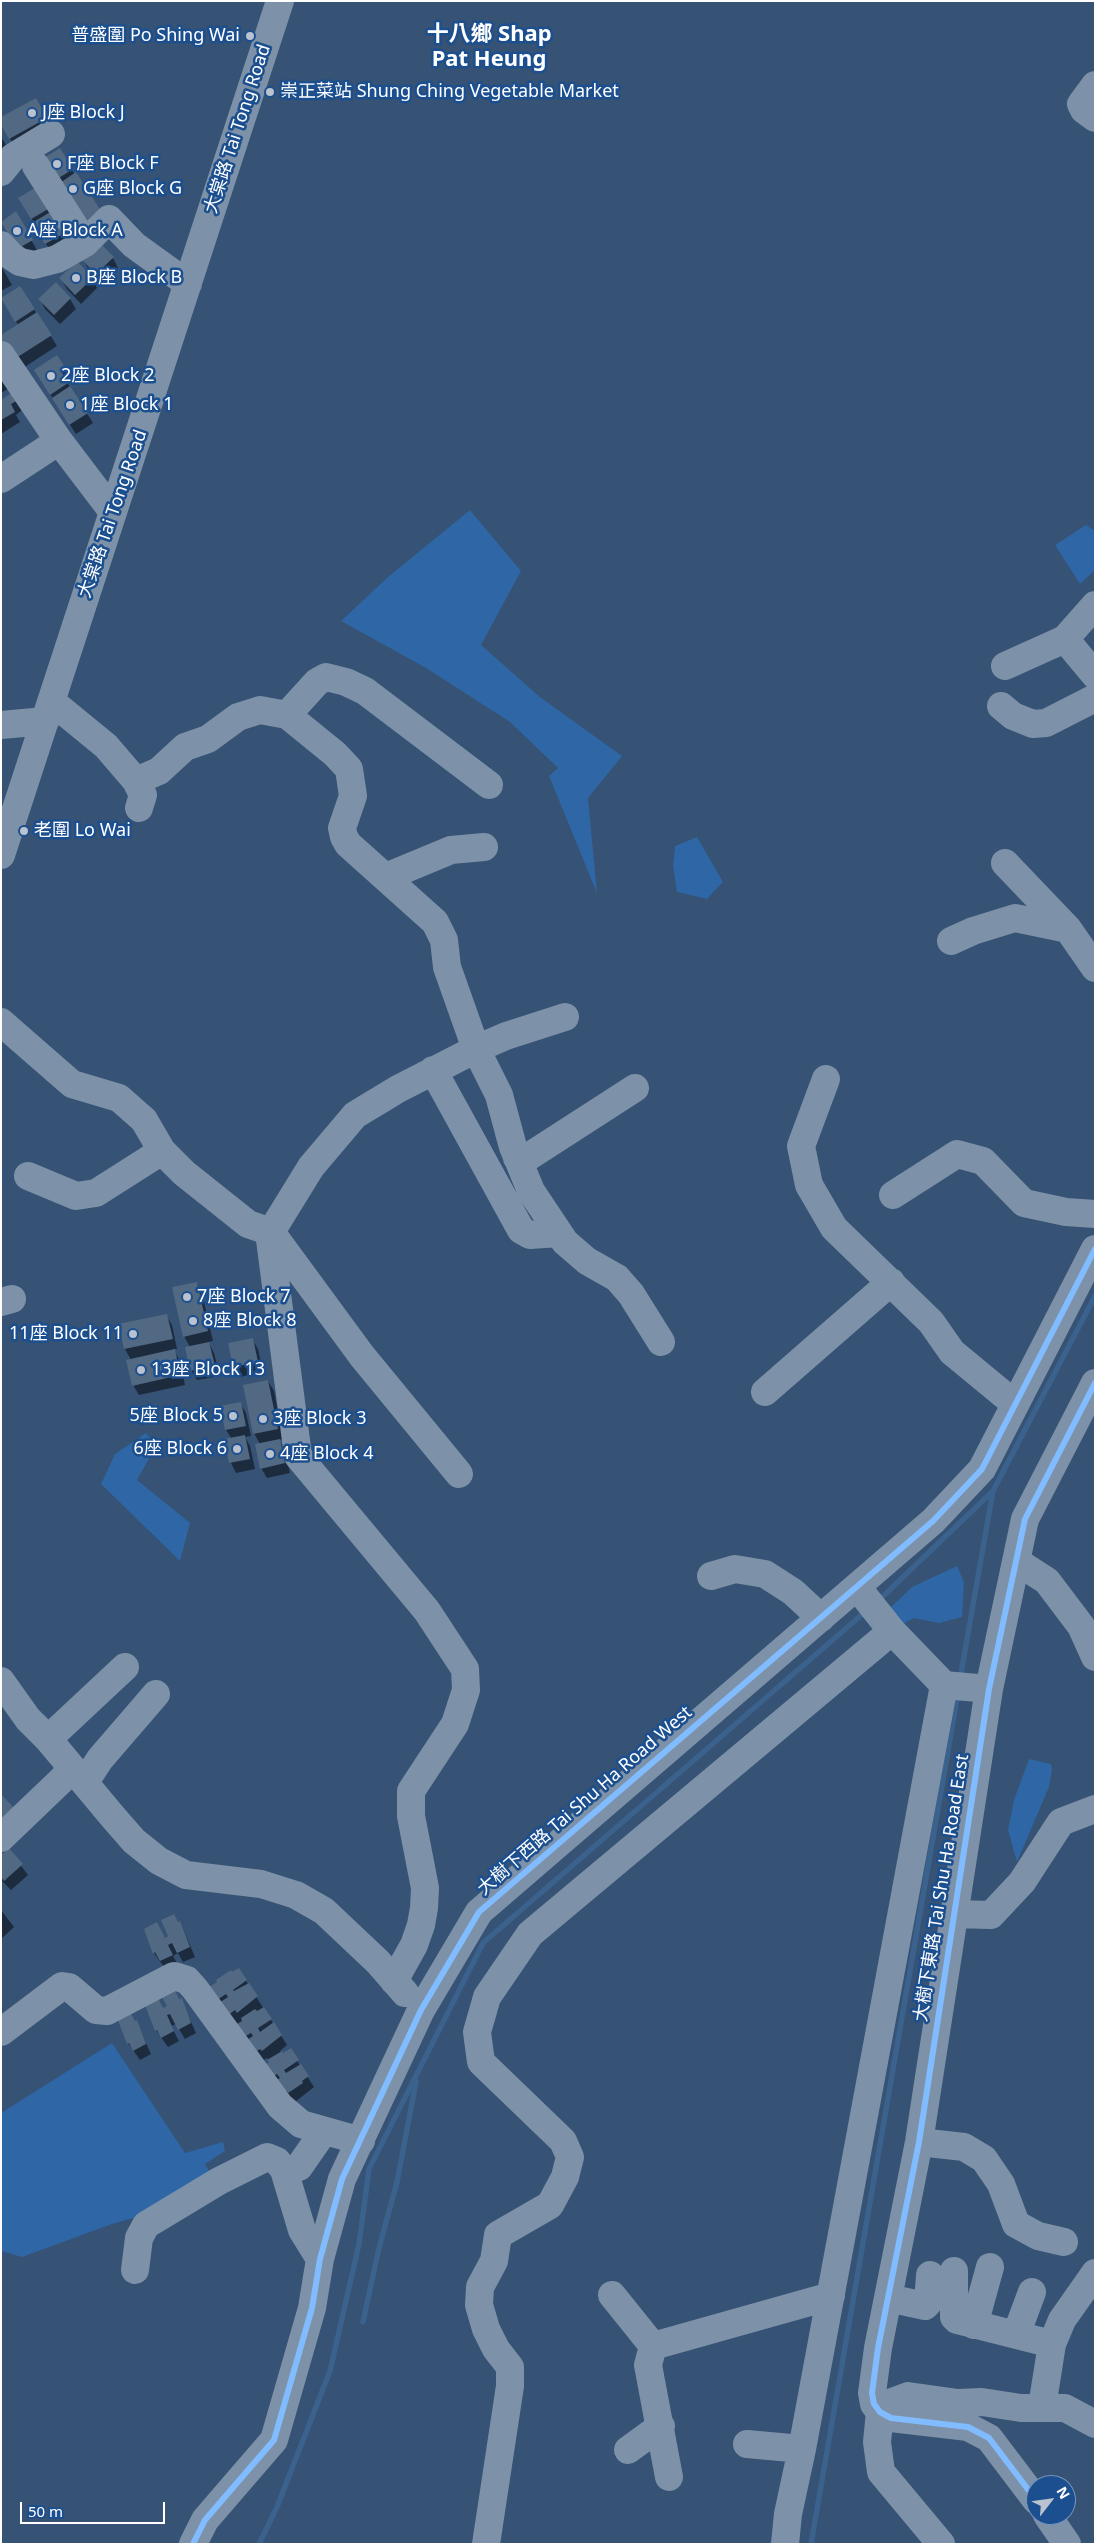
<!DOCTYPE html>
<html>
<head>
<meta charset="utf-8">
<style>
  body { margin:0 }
  #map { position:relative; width:1096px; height:2545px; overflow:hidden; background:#365274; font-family:"Noto Sans",sans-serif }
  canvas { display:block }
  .frame { position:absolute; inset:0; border:2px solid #fff; pointer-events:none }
  .north { position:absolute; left:1026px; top:2475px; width:50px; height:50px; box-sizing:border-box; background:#1b4f8f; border:1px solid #7695bc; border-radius:50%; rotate:60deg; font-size:14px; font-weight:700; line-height:20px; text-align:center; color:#fff }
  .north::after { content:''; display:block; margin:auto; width:18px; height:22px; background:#b9c2ce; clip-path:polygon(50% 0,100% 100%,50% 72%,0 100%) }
  .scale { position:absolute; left:20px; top:2502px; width:145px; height:22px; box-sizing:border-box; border:2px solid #fff; border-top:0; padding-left:6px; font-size:15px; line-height:18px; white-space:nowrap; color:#fff; -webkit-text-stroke:4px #1b4f8f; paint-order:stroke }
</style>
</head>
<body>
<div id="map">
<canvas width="1096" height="2545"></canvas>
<div class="frame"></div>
<div class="north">N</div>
<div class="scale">50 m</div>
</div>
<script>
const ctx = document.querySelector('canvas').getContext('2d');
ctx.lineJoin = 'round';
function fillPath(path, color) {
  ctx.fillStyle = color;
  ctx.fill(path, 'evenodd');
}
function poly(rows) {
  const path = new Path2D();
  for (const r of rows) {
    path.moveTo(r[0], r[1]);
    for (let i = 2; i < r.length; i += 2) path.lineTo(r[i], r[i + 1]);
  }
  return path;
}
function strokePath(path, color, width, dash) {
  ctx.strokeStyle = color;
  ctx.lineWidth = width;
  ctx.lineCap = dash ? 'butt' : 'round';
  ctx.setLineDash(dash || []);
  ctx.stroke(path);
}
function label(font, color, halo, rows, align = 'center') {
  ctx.font = font + ' "Noto Sans","Noto Sans TC",sans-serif';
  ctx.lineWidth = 5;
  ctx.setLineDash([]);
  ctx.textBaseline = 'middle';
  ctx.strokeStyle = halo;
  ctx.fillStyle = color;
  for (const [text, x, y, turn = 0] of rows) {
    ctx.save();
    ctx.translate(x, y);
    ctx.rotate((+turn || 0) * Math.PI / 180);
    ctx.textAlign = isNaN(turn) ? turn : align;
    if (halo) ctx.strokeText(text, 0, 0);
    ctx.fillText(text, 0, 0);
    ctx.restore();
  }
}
const green = poly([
  [470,510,521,571,481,645,540,697,622,756,588,798,597,893,549,776,558,768,510,722,426,668,341,621,388,577],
  [1086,525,1095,531,1095,570,1080,584,1055,545],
  [697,837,723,882,707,899,677,892,673,866,675,846],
  [146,1433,156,1446,137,1480,190,1523,180,1561,101,1484,115,1454],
  [957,1566,964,1582,962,1617,939,1623,914,1618,899,1626,887,1611,912,1587],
  [1029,1759,1051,1764,1052,1770,1049,1787,1017,1862,1008,1830,1014,1800],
  [112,2043,185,2153,223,2142,225,2151,205,2164,213,2178,154,2212,112,2224,22,2257,1,2251,1,2113]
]);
const shadow = poly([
  [36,100,52,129,16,149,1,122],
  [1,137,8,148,1,157],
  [59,149,75,175,61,190,48,170],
  [38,188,69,243,52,254,20,198],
  [15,213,37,250,24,258,2,221],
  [82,258,113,258,118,268,102,283,88,268],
  [1,266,12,285,1,291],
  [92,278,97,288,81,304,67,289,61,279],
  [56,284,70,299,76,309,60,324,45,309,40,299],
  [20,287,57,346,20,370,6,348,19,326,8,309],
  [63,366,69,376,65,379,93,423,76,434,41,380],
  [1,371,11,387,1,393],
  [13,394,22,410,16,415,20,422,1,434,1,401],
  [197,1283,202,1293,213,1341,208,1342,214,1353,220,1376,197,1380,191,1370,190,1347,184,1336],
  [166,1315,172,1325,177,1349,173,1349,180,1361,185,1385,139,1395,133,1385,131,1360,125,1349],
  [252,1339,258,1349,263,1372,240,1377,234,1367],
  [268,1381,274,1391,283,1439,279,1440,285,1450,290,1473,267,1478,261,1468,260,1444,254,1433],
  [240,1403,246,1413,251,1436,245,1437,250,1446,255,1469,236,1473,231,1463,226,1440,232,1439,226,1430,222,1407],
  [9,1850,28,1875,11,1890,1,1880,1,1856],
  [1,1910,14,1927,1,1939],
  [180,1922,195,1957,183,1962,178,1953,173,1956,178,1965,167,1971,154,1953,145,1929,165,1939,170,1937],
  [239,1970,287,2045,280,2051,283,2054,290,2050,314,2087,295,2102,285,2105,270,2063,267,2058,259,2063,216,1998,231,1974],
  [181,2000,196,2033,185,2039,176,2024,171,2026,179,2041,168,2047,156,2030,163,2009],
  [136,2022,151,2054,140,2060,128,2043]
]);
const stream = poly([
  [877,1602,993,1491,1095,1296],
  [960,1679,993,1491],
  [363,2322,379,2248,397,2182,416,2082],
  [259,2544,277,2507,330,2371,359,2244,369,2169,483,1943,866,1611],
  [811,2544,958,1693]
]);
const building = poly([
  [36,98,47,118,9,139,1,125,1,117],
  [60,148,73,169,54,181,41,160],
  [76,172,103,214,83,226,57,185],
  [38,186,50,208,31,219,18,198],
  [16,211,33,240,17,249,1,222],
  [52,211,65,233,45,244,32,223],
  [98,241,114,257,96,274,80,258],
  [77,261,93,278,75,295,59,278],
  [56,282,71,298,54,315,38,299],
  [20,286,35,309,15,322,1,298],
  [37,312,52,335,13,360,1,342,1,335],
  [57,355,64,366,60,369,68,383,50,395,34,370],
  [70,386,88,413,69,425,52,398],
  [13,392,18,400,11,404,15,412,1,420,1,400],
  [197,1282,208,1331,183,1337,172,1287],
  [167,1314,173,1339,124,1349,118,1324],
  [253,1338,258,1362,233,1367,228,1343],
  [209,1342,215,1366,190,1371,185,1347],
  [175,1349,180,1375,132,1386,126,1360],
  [268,1380,278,1429,253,1434,243,1385],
  [241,1402,246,1426,225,1430,220,1406],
  [245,1435,250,1459,229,1463,224,1439],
  [280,1439,285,1463,260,1469,255,1444],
  [1,1794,14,1808,1,1819],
  [9,1848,23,1864,4,1881,1,1877,1,1855],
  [174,1914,178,1922,180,1921,190,1947,177,1953,172,1943,168,1945,173,1955,160,1961,155,1952,153,1954,144,1929,157,1922,165,1938,168,1936,161,1920],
  [239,1968,247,1980,233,1990,234,1991,249,1983,258,1996,237,2013,235,2010,227,2016,219,2003,228,1997,226,1994,217,2000,209,1987,217,1982,216,1980,231,1970,232,1972],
  [175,1990,179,1999,182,1998,191,2023,178,2030,170,2014,167,2015,174,2031,161,2038,157,2030,155,2031,145,2005,158,1998,163,2008,167,2006,162,1997],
  [264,2007,272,2019,258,2028,260,2032,274,2022,282,2035,262,2051,260,2049,252,2054,244,2042,253,2036,251,2033,242,2038,234,2026,242,2021,241,2018,255,2009,257,2011],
  [130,2012,135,2021,137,2020,146,2044,133,2051,129,2043,127,2044,117,2018],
  [291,2048,299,2060,284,2070,286,2073,301,2064,309,2076,302,2081,303,2083,288,2093,287,2091,279,2096,271,2083,280,2078,277,2074,268,2080,261,2068,269,2062,267,2060,282,2051,283,2053]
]);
const minor = poly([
  [1095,85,1081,104,1084,110,1095,118],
  [36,166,85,243],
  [1,172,13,157,51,134],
  [1,245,11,256,20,262,34,265,57,259,85,243,109,219,134,245,188,284],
  [1,355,59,441],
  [1,479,59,441,113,512],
  [1095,605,1065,639,1095,675],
  [1005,666,1065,639],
  [51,701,106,746,136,781,143,795,139,808],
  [1001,706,1013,716,1033,724,1046,723,1095,698],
  [287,715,317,682,326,677,346,682,365,691,489,785],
  [1,725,45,721],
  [136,781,159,771,185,747,208,739,238,717,260,710,287,715,335,754,349,769,353,796,342,828,344,837,348,844,435,922,444,940,447,967,476,1049,499,1095,513,1147,531,1191,565,1242,587,1261,617,1278,631,1294,661,1342],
  [1,855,280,1],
  [1005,863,1068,929,1095,968],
  [386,877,451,850,484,847],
  [951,941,973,931,1015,918,1068,929],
  [1,1022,72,1084,119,1098,144,1120,162,1151,184,1173,248,1224,271,1232,362,1356,459,1474],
  [433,1070,521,1230,530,1235,559,1233],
  [826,1079,801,1146,809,1185,834,1228,931,1322,952,1352,1015,1404],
  [517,1158,525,1159,635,1088],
  [28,1176,76,1196,96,1193,162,1151],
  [893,1195,957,1154,983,1161,1024,1203,1066,1212,1095,1214],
  [269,1232,298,1456,427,1611,465,1669,466,1690,455,1724,411,1791,411,1816,425,1888,424,1908,421,1925,414,1945,394,1981],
  [271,1232,311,1167,355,1115,398,1089,476,1049,506,1036,565,1017],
  [1,1302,12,1299],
  [765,1392,891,1282],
  [1016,1561,1047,1581,1081,1626,1095,1657],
  [711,1576,735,1569,765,1574,793,1592,821,1618],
  [857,1587,892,1631,944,1685,989,1689],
  [1,1681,28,1719,48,1739,113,1817,134,1841,159,1861,186,1875,261,1884,296,1895,324,1911,378,1962,405,1993],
  [48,1739,125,1667],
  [85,1782,100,1759,156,1694],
  [1,1838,73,1769],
  [953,1914,991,1915,1022,1882,1061,1822,1095,1809],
  [1,2032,62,1986,69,1987,96,2010,107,2011,174,1976,187,1980,195,1989,280,2106,301,2124,361,2141],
  [919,2142,964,2147,984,2159,1001,2184,1016,2224,1038,2236,1064,2242],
  [299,2167,324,2131],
  [135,2270,139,2238,146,2225,219,2181,267,2157,277,2161,284,2170,302,2230,320,2259],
  [954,2271,954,2317,957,2320,1052,2344],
  [612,2295,653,2346],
  [888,2298,925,2306,928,2303,930,2275],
  [974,2325,990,2267],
  [1016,2335,1032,2292],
  [1042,2407,1052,2344,1062,2320,1095,2273],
  [747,2444,802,2449],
  [628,2450,661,2426],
  [669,2477,648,2365,653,2346,831,2296],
  [1036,2500,989,2438,968,2427,891,2418,880,2412,874,2404,872,2393,878,2348,919,2142,989,1689,1025,1519,1095,1383],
  [1047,2515,1067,2544],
  [193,2544,205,2520,274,2440,312,2308,320,2259,342,2179,421,2010,479,1912,933,1521,982,1469,1095,1249],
  [486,2544,510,2386,510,2367,496,2349,486,2329,479,2305,480,2287,494,2261,498,2235,550,2205,565,2177,570,2157,563,2141,481,2062,477,2032,487,1997,530,1934,892,1631],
  [785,2544,788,2514,802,2449,944,1685],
  [941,2544,881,2472,877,2442,880,2412,892,2402,908,2396,958,2403,982,2402,1021,2408,1065,2408,1095,2424]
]);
const cycleway = poly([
  [1036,2500,989,2438,968,2427,891,2418,880,2412,874,2404,872,2393,878,2348,919,2142,989,1689,1025,1519,1095,1383],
  [193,2544,205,2520,274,2440,312,2308,320,2259,342,2179,421,2010,479,1912,933,1521,982,1469,1095,1249]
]);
const markers = [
  [250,36,5,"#b9c2ce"],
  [270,92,5,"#b9c2ce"],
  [32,113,5,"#b9c2ce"],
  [57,164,5,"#b9c2ce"],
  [73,189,5,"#b9c2ce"],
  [17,231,5,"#b9c2ce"],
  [76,278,5,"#b9c2ce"],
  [51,376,5,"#b9c2ce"],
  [70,405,5,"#b9c2ce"],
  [24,831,5,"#b9c2ce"],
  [187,1297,5,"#b9c2ce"],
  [193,1321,5,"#b9c2ce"],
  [133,1334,5,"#b9c2ce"],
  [141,1370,5,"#b9c2ce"],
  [233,1416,5,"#b9c2ce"],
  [263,1419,5,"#b9c2ce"],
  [237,1449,5,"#b9c2ce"],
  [270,1454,5,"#b9c2ce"]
];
const poiNames = [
  ["普盛圍 Po Shing Wai",240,36,"right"],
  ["崇正菜站 Shung Ching Vegetable Market",280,92],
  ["J座 Block J",42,113],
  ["F座 Block F",67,164],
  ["G座 Block G",83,189],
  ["A座 Block A",27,231],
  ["B座 Block B",86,278],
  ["2座 Block 2",61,376],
  ["1座 Block 1",80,405],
  ["老圍 Lo Wai",34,831],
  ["7座 Block 7",197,1297],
  ["8座 Block 8",203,1321],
  ["11座 Block 11",123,1334,"right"],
  ["13座 Block 13",151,1370],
  ["5座 Block 5",223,1416,"right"],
  ["3座 Block 3",273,1419],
  ["6座 Block 6",227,1449,"right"],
  ["4座 Block 4",280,1454]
];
const streetNames = [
  ["大棠路 Tai Tong Road",238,129,-72],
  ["大棠路 Tai Tong Road",113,514,-71],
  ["大樹下西路 Tai Shu Ha Road West",585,1801,-41],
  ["大樹下東路 Tai Shu Ha Road East",942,1888,-81]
];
const districtNames = [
  ["十八鄉 Shap",489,35],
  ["Pat Heung",489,60]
];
fillPath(green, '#2f66a5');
fillPath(shadow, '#0007');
strokePath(stream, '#3b618d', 5.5);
fillPath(building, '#526984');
strokePath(minor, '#7d92a8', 28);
strokePath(cycleway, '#80bcff', 6);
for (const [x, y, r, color] of markers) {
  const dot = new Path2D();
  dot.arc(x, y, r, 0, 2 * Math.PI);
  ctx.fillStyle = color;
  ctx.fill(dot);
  strokePath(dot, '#1b4f8f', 2);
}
label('18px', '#fff', '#1b4f8f', poiNames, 'left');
label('18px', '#fff', '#1b4f8f', streetNames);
label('bold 22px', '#fff', '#1b4f8f', districtNames);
</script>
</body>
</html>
